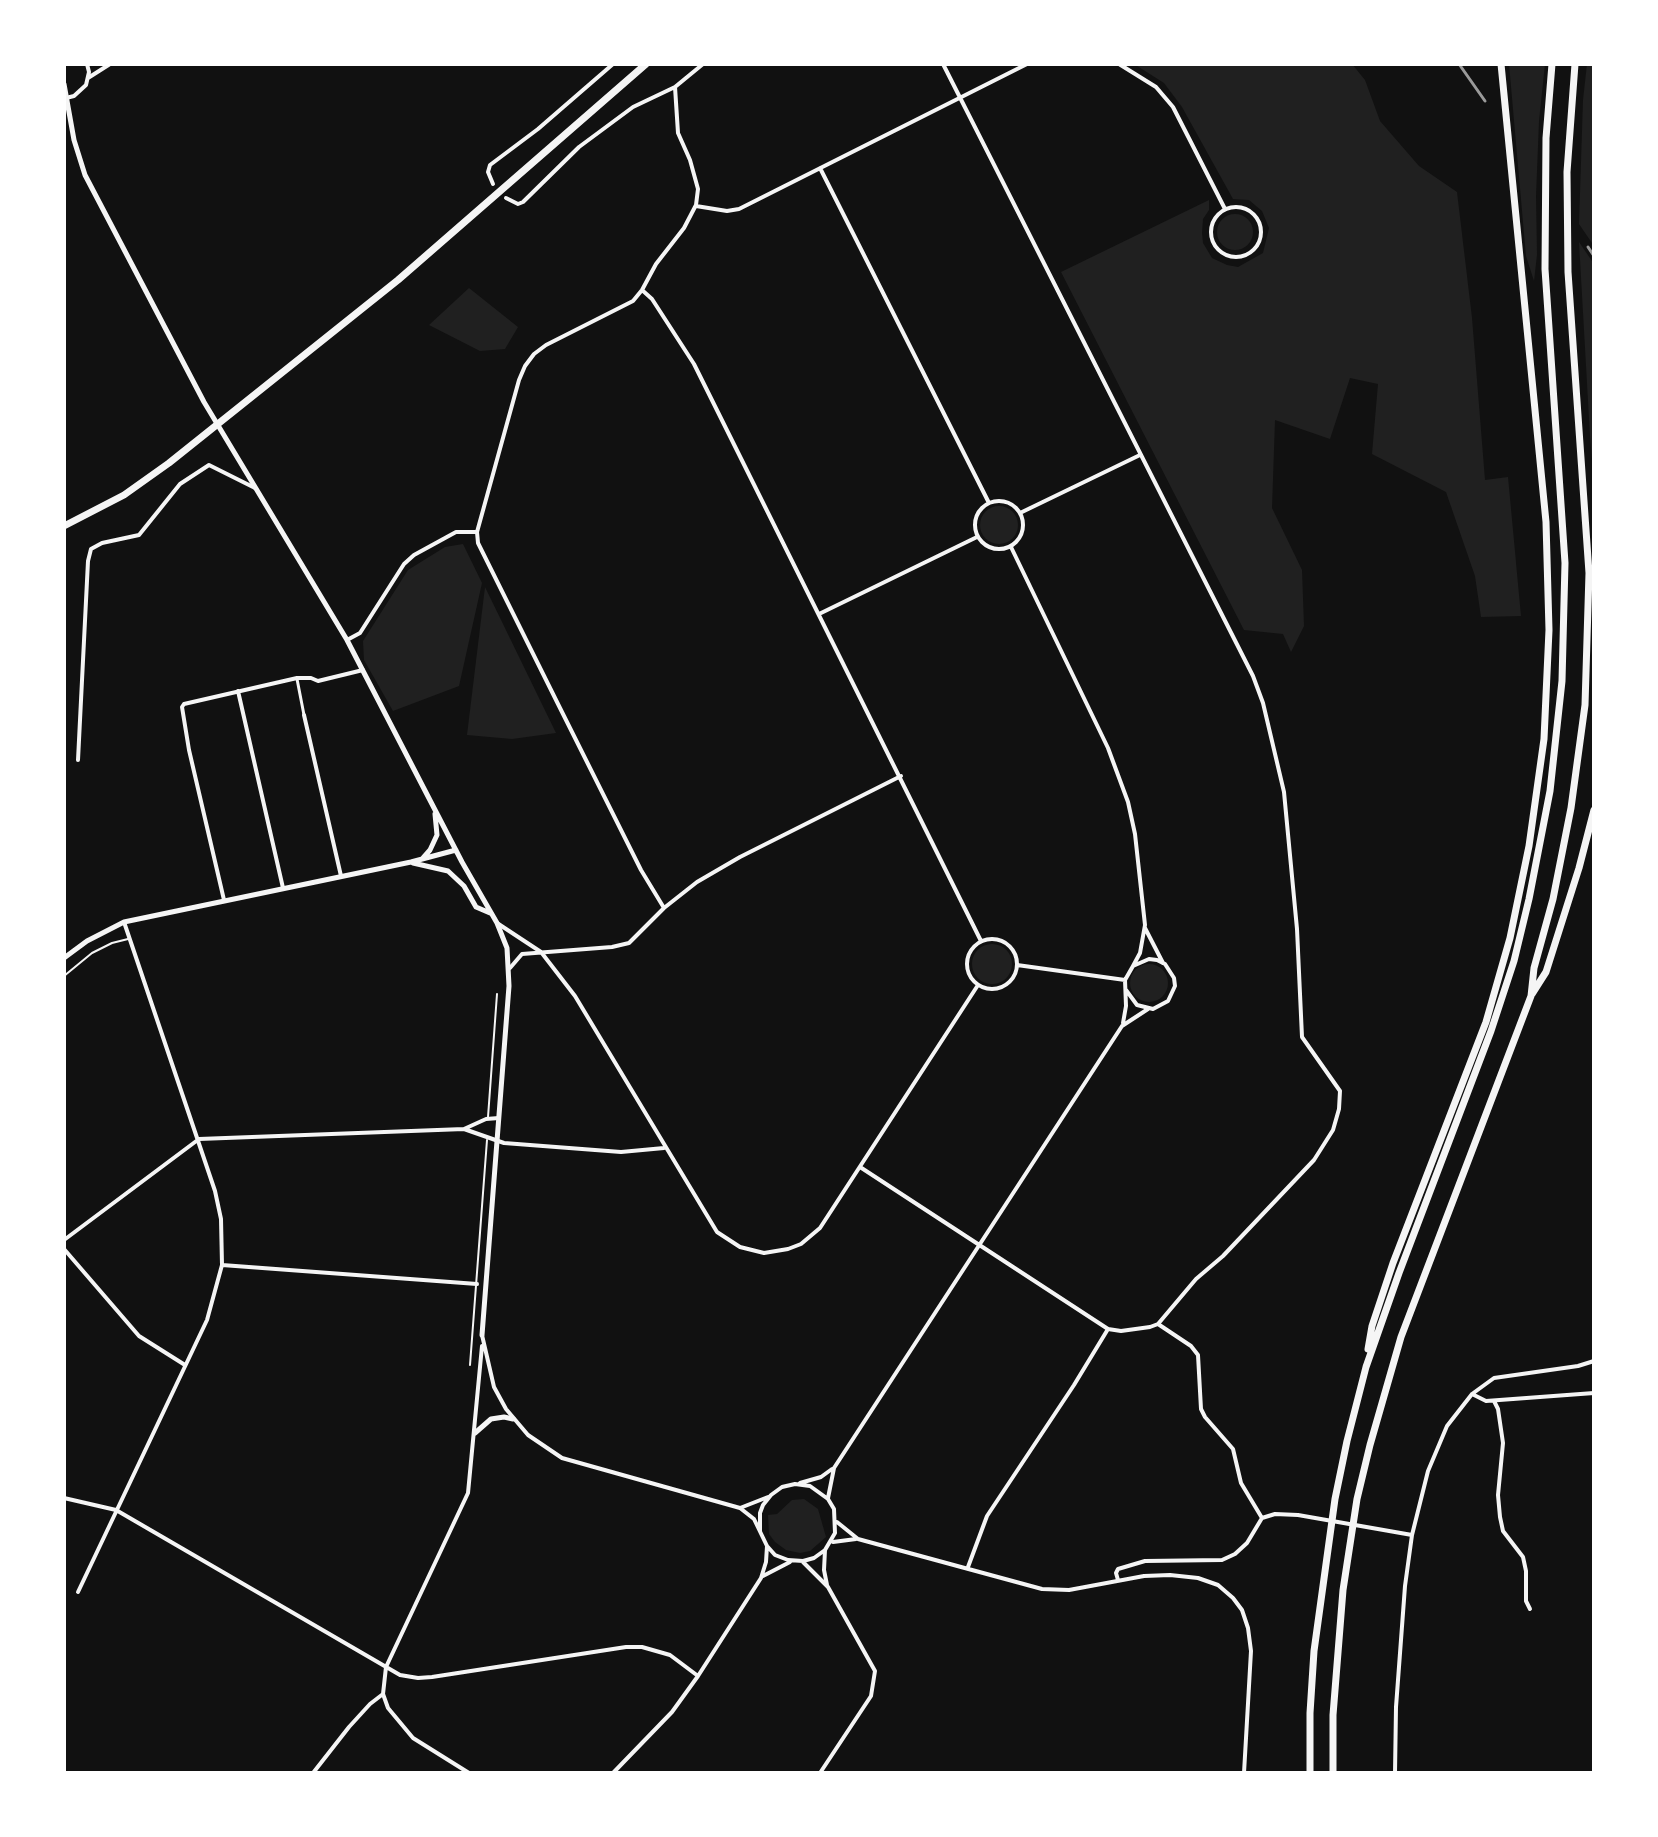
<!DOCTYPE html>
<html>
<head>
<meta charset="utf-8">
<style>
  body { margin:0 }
  #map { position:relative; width:1658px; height:1837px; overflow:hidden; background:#111; font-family:"PT Sans Narrow",sans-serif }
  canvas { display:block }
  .frame { position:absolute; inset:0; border:66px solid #fff; pointer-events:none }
</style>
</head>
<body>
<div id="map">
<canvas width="1658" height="1837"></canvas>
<div class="frame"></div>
</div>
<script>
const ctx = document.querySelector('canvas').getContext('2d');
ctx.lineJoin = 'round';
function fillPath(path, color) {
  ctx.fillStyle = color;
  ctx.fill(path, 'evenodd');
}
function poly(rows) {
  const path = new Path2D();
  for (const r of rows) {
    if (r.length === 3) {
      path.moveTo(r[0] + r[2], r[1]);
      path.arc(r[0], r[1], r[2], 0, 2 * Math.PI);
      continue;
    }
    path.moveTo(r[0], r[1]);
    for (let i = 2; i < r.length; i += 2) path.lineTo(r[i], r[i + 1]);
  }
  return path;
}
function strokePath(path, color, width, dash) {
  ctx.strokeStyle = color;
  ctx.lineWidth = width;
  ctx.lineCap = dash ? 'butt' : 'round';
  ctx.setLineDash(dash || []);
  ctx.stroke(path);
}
const green = poly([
  [1134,64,1352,64,1365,80,1380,121,1419,166,1457,192,1472,318,1485,480,1508,477,1521,616,1481,617,1475,576,1446,492,1372,454,1378,384,1350,378,1330,439,1275,420,1272,508,1302,570,1304,626,1291,652,1283,634,1244,630,1061,272,1209,200,1209,210,1203,219,1202,233,1203,243,1212,258,1227,265,1238,267,1263,253,1269,228,1262,211,1249,200,1233,199,1182,107,1164,83],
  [1509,64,1545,64,1539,121,1536,196,1537,255,1534,281,1526,256],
  [1587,64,1594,64,1594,246,1579,224,1583,100],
  [1235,232,18],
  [1579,242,1594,264,1594,483,1590,436],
  [469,288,518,327,505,349,480,351,429,325],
  [999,525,19],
  [463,544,482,583,459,686,393,711,364,660,363,641,408,570,445,547],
  [485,587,556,733,512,739,467,735],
  [992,964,20],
  [1149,983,19],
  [804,1499,818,1509,826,1537,810,1551,800,1553,786,1550,775,1542,769,1534,768,1515,777,1514,792,1500]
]);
const service = poly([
  [64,976,92,953,112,943,128,939],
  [488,1117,497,994],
  [470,1365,487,1140]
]);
const pedestrian = poly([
  [297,679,304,715]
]);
const minor = poly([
  [1119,64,1156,87,1173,107,1225,209],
  [88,78,110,64],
  [66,98,74,96,86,85,89,72,87,64],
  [820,168,989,503],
  [493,184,488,172,490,165,538,129,613,64],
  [506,198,518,204,523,202,579,147,633,107,675,87,703,64],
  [696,206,727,211,739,209,1027,64],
  [1236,232,25],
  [642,290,652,299,694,364,981,941],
  [999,525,24],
  [1020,513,1140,455],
  [477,532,478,543,559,706,641,870,664,908],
  [1011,547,1108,748,1128,802,1135,834,1145,925,1140,953,1133,966],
  [819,614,977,537],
  [347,640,360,633,404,564,414,555,456,532,477,532,519,380,525,366,534,354,546,345,633,301,642,290,656,264,684,228,696,205,698,189,690,160,678,133,675,87],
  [238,691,283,888],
  [304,715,341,876],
  [78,760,88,561,91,549,102,543,139,535,180,484,209,465,255,488],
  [224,900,189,750,182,707,184,704,297,678,311,678,318,681,363,670],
  [497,923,541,952,575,996,717,1232,740,1247,764,1253,788,1249,801,1244,820,1228,978,985],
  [1145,928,1163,963],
  [992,964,25],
  [1017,965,1125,980],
  [510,968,522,954,612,947,629,943,664,908,697,882,740,857,901,776],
  [1123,1023,1126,1006,1125,980,1133,966,1149,959,1157,960,1165,964,1174,978,1175,986,1168,1001,1153,1009,1137,1005,1126,990],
  [464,1129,486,1119,499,1118],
  [860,1167,1108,1329,1121,1331,1150,1327,1158,1324,1196,1279,1223,1256,1314,1160,1333,1130,1339,1109,1340,1091,1302,1037,1297,929,1284,792,1263,703,1253,676,943,64],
  [64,1240,199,1139,464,1129,504,1143,621,1152,664,1148],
  [64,1249,139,1336,185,1365],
  [222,1265,477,1284],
  [1158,1324,1191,1346,1198,1355,1201,1409,1205,1417,1233,1449,1241,1483,1262,1518],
  [482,1335,494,1387,506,1409,528,1435,562,1458,740,1508,754,1519,767,1546,775,1555,788,1560,803,1561,814,1558,825,1550,835,1533,834,1509,828,1499,810,1486,795,1484,782,1487,771,1495,763,1505,760,1513,760,1531],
  [1472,1394,1486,1401,1594,1393],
  [1494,1401,1498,1409,1503,1443,1498,1495,1500,1517,1503,1531,1523,1557,1526,1571,1526,1601,1530,1609],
  [800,1483,821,1477,832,1469],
  [64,1498,116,1510,400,1675,418,1678,432,1677,626,1647,642,1647,670,1655,698,1676],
  [828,1498,834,1468,1122,1026,1148,1009],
  [740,1508,768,1497],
  [837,1522,858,1539,1042,1589,1069,1590,1144,1576,1170,1575,1198,1578,1218,1585,1233,1598,1242,1610,1248,1628,1251,1651,1244,1773],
  [833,1542,856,1539],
  [825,1550,824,1570,827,1585],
  [803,1562,828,1587,875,1671,871,1696,820,1773],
  [968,1567,987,1516,1074,1385,1108,1329],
  [763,1576,790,1562],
  [1118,1580,1116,1573,1118,1569,1145,1561,1222,1560,1235,1554,1247,1543,1262,1518,1275,1514,1298,1515,1412,1535],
  [78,1592,207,1320,222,1265,221,1219,215,1191,124,922],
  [313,1773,349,1727,370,1704,383,1694],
  [469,1773,413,1738,388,1708,383,1694,386,1667,468,1493,482,1346],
  [613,1773,672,1712,698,1676,761,1578,766,1562,767,1546],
  [1395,1773,1396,1707,1405,1586,1412,1535,1428,1471,1447,1426,1472,1394,1494,1378,1578,1366,1594,1361]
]);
const tertiary = poly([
  [64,84,74,140,85,175,204,402,347,640,462,862,497,923,507,948,509,986,482,1335],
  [423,858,430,850,437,835,435,814],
  [413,863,448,871,464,886,476,907,490,913],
  [64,958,87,941,124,922,411,862,456,850],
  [475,1433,491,1419,504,1417,513,1419]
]);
const trunk = poly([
  [64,526,124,495,169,463,398,280,646,64]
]);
const motorway = poly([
  [1532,994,1546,972,1579,868,1594,810],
  [1368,1349,1372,1326,1393,1263,1486,1022,1510,938,1529,846,1544,739,1549,630,1546,522,1501,64],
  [1310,1773,1310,1713,1314,1651,1335,1499,1347,1441,1366,1367,1399,1273,1491,1031,1514,961,1529,899,1550,791,1562,681,1565,563,1545,269,1546,138,1552,64],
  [1333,1773,1333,1715,1343,1590,1357,1499,1370,1445,1401,1337,1531,996,1534,968,1553,899,1571,808,1585,705,1589,573,1568,272,1567,172,1575,64]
]);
const rail = poly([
  [1459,64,1485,101],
  [1588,247,1594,256]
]);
fillPath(green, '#202020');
strokePath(service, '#f5f5f5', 2);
strokePath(pedestrian, '#f5f5f5', 3);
strokePath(minor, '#f5f5f5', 4);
strokePath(tertiary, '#f5f5f5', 5);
strokePath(trunk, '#f5f5f5', 7);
strokePath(motorway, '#f5f5f5', 7);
strokePath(rail, '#9a9a9a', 3);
</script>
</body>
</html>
